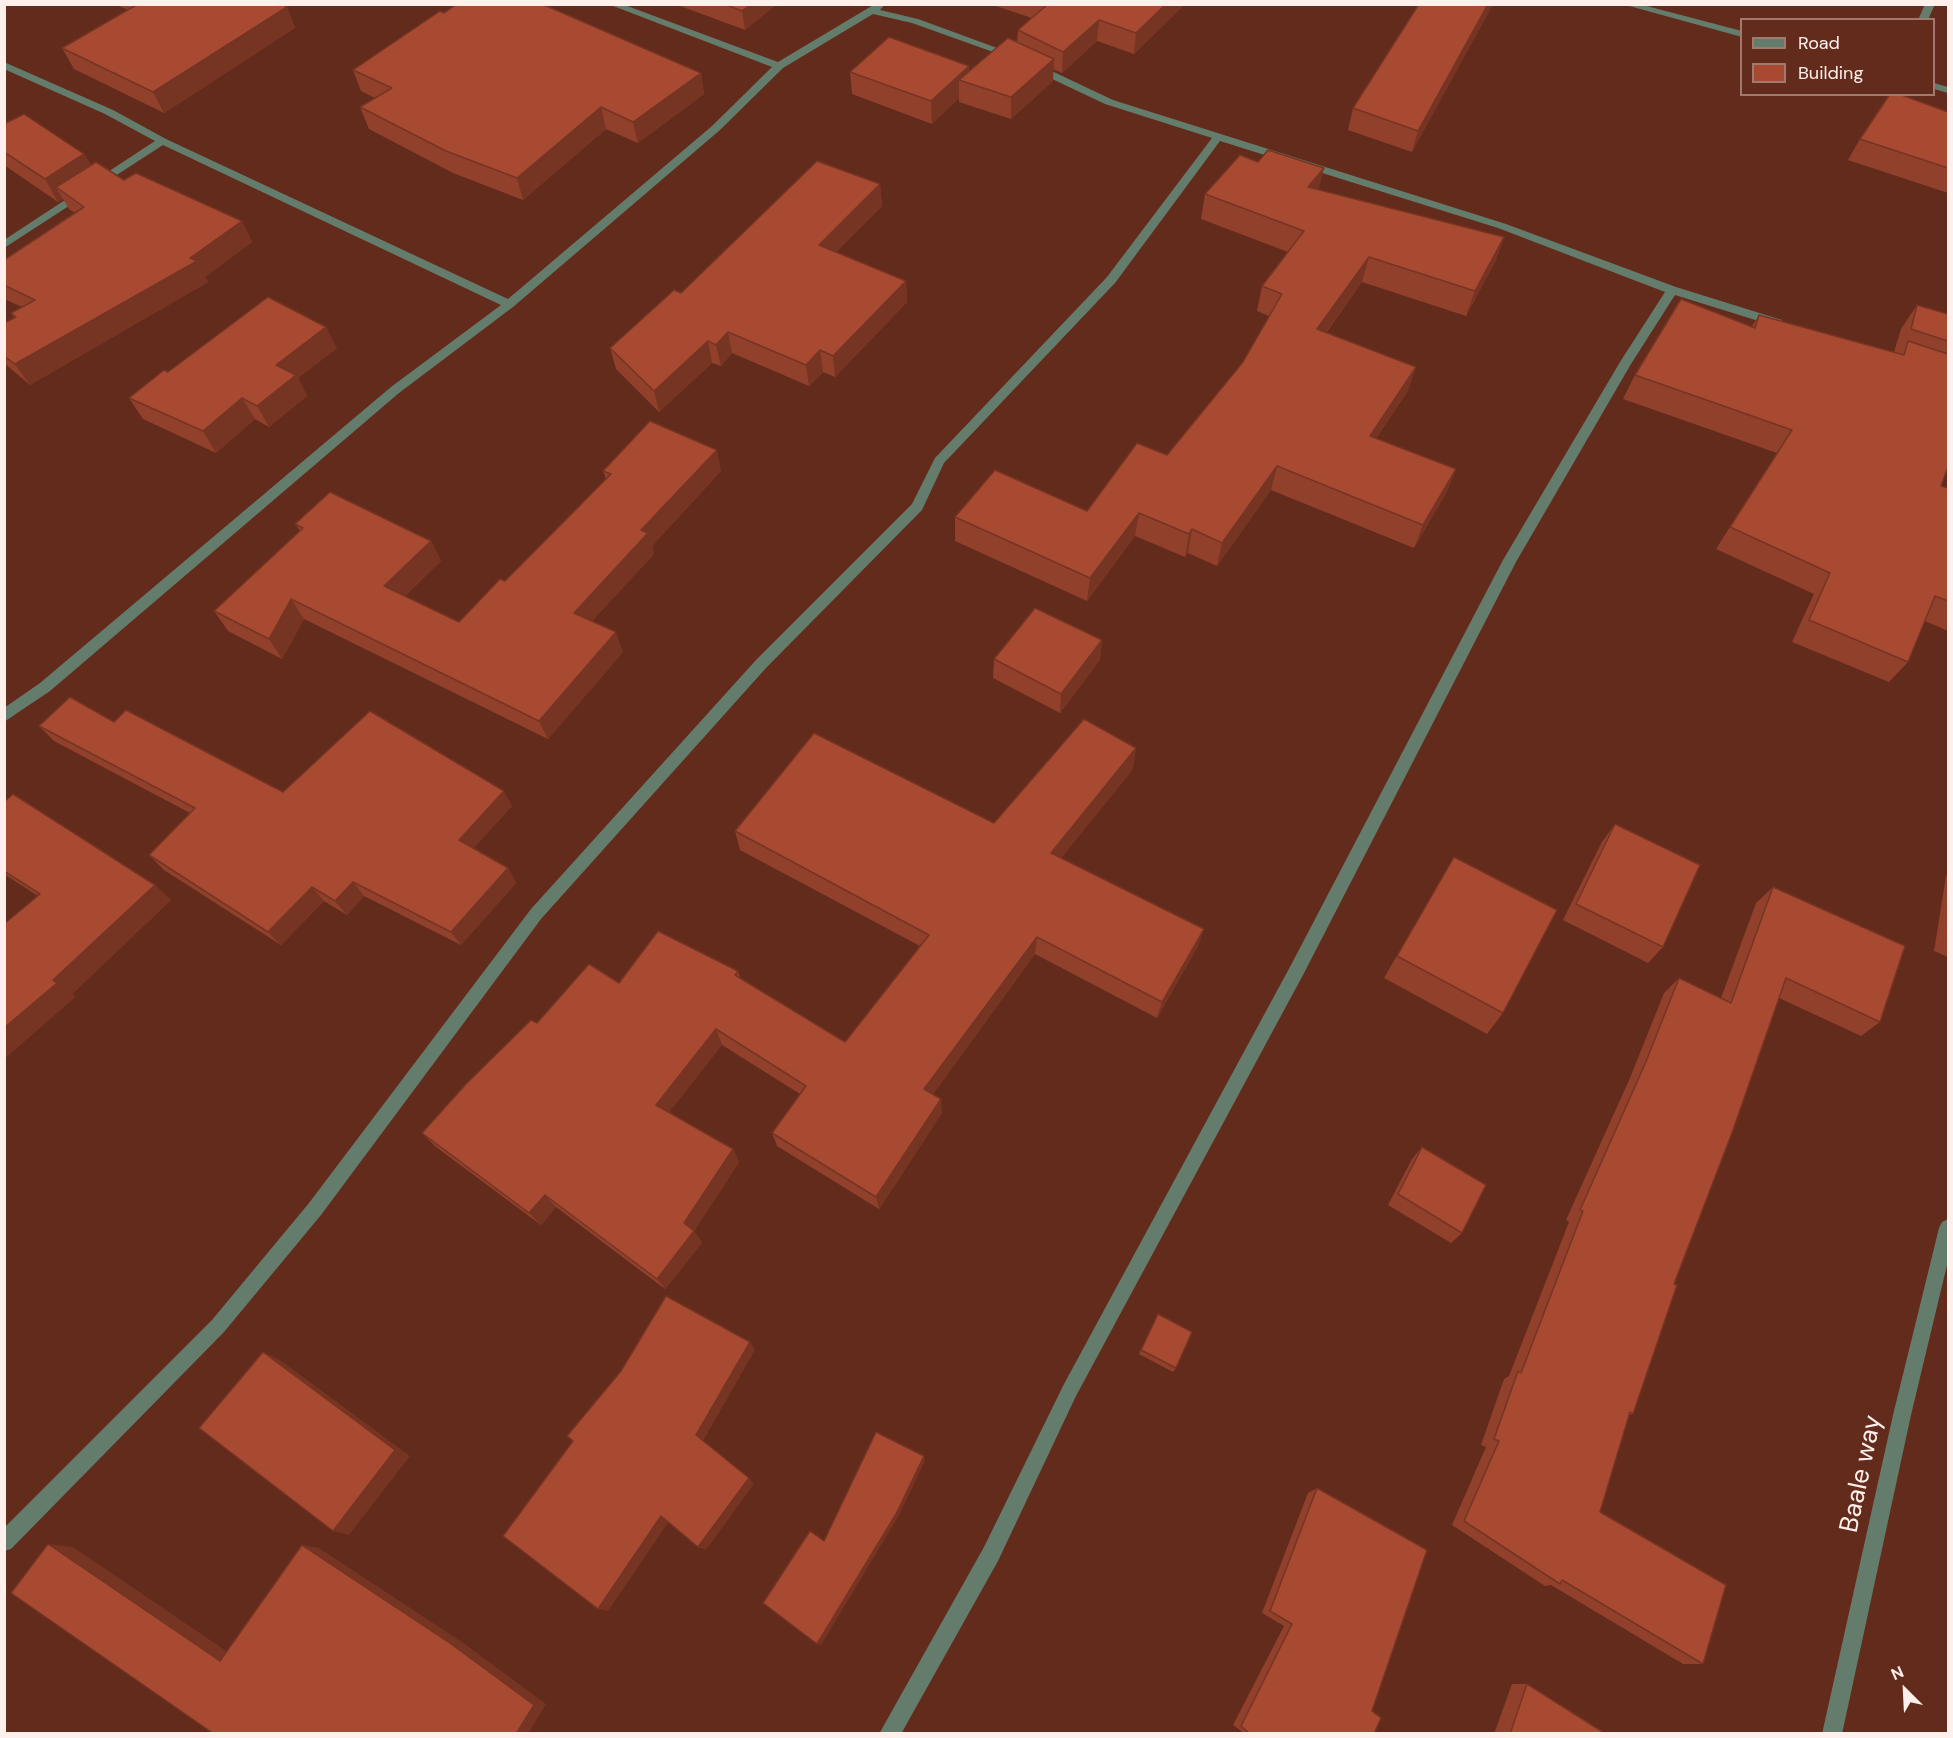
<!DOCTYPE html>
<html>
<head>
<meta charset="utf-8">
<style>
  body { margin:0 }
  #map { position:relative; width:1953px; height:1738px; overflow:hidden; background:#632b1c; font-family:"DM Sans",sans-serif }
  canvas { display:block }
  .frame { position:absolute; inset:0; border:6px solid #fff0ec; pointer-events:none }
  .legend { position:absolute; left:1740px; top:18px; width:195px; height:78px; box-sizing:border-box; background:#632b1c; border:2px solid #a17a6f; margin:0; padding:8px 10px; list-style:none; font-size:18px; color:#fff0ec }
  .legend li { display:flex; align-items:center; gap:12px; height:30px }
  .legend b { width:30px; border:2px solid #a17a6f }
  .north { position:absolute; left:1875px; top:1660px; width:60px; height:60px; -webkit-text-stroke:4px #632b1c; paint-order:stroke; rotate:336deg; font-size:16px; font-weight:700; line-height:24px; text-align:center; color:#fff0ec }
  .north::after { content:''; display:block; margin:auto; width:21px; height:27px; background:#fff0ec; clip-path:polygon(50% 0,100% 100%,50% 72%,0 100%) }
</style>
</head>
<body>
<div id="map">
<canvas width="1953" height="1738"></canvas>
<div class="frame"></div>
<ul class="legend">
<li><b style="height:8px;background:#637c6c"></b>Road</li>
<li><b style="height:16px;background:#a84a32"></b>Building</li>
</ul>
<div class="north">N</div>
</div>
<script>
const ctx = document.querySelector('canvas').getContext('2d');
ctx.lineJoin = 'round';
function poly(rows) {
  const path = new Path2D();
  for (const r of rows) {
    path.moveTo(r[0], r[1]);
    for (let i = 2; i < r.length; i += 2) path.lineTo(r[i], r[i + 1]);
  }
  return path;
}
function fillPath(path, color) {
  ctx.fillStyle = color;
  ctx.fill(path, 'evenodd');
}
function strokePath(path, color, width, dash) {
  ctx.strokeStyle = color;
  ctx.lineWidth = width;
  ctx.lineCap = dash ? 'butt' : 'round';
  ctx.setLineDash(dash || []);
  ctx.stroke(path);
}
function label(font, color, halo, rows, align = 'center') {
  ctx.font = font + ' "DM Sans",sans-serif';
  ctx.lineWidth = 6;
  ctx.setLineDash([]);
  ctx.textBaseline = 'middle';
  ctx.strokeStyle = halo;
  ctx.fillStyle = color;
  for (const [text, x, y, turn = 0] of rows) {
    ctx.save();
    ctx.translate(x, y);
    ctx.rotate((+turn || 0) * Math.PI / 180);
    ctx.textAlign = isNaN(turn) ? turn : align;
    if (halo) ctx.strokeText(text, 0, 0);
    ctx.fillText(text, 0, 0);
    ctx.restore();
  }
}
const minor = poly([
  [608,4,622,4,778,62,875,4,885,4,880,10,918,19,1019,56,1010,58,912,23,873,14,783,68,720,130,513,307,399,393,50,691,4,722,4,708,40,683,391,387,501,305,163,145,4,248,4,240,155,141,105,114,4,69,4,62,113,110,166,139,508,299,712,126,772,67,608,4],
  [1622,4,1639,4,1742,31,1742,37,1622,4],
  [1925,4,1935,4,1928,20,1918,20,1925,4],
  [1031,65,1039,65,1113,100,1506,224,1676,287,1782,320,1784,323,1778,327,1675,295,1631,364,1516,562,1303,975,1076,1396,998,1561,901,1734,879,1734,984,1547,1064,1384,1291,965,1503,560,1620,362,1665,292,1498,228,1220,141,1115,283,944,463,922,510,766,668,541,919,321,1215,224,1332,11,1549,4,1551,4,1528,212,1320,309,1203,531,909,756,660,912,504,935,458,1107,277,1212,138,1105,104,1031,69,1031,65],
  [1934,83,1948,87,1948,93,1934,89,1934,83],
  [1948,1219,1948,1261,1911,1415,1842,1734,1822,1734,1893,1415,1939,1228,1942,1222,1948,1219]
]);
const wall = poly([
  [114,4,280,4,287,7,295,28,164,113,74,69,62,48,128,10],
  [675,4,777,4,745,30],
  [990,4,1185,4,1134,54,1097,41,1062,73,1053,69,1053,81,1011,119,959,102,959,98,932,124,852,94,850,72,969,66,969,71,1017,42,1018,30,1032,18],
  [1493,4,1412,152,1348,130,1353,108],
  [444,13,701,73,704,94,638,143,606,129,523,200,453,173,369,129,360,107,375,98,361,91,353,70],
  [1948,112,1948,193,1848,160,1860,139],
  [4,124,84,154,91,165,124,180,242,221,252,242,205,277,208,282,30,385,4,363,4,323,14,318,11,313,22,307,4,299,4,260,75,213,69,209,63,199,58,202,4,165],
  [880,184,882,206,836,252,906,281,907,302,835,377,823,372,809,386,732,353,721,366,712,363,659,412,616,369,610,348,681,293],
  [1319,190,1504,237,1495,262,1466,316,1362,282,1326,333,1408,391,1376,438,1456,469,1446,493,1414,548,1271,490,1217,566,1188,553,1185,557,1135,536,1087,601,955,541,955,517,1087,511,1167,455,1243,362,1269,316,1257,311,1262,286,1288,252,1201,219,1205,194],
  [1917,305,1948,314,1948,467,1941,486,1948,488,1948,631,1925,621,1908,662,1889,682,1792,642,1814,594,1716,549,1777,453,1623,399,1635,375,1752,326,1759,315,1894,352,1901,329],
  [337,348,298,378,307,396,269,427,255,419,216,453,143,419,129,398,168,372],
  [603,471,721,471,652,546,654,554,592,621,623,652,548,739,304,619,282,659,228,631,214,611,300,531,295,524,431,541,441,561,405,596,459,622,505,581,606,479],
  [1102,640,1100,660,1060,713,993,678,994,659],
  [114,722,283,792,512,806,473,848,508,868,516,883,461,945,364,896,347,915,324,901,281,945,164,870,149,855,190,813,54,741,39,726],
  [1133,769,1061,858,1198,946,1157,1018,1035,954,933,1094,942,1113,879,1209,777,1146,772,1133,800,1094,722,1045,669,1112,733,1149,739,1162,694,1231,702,1243,665,1289,556,1207,541,1225,436,1147,422,1133,537,1023,619,983,738,971,740,978,845,1042,920,946,740,850,735,831,994,823],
  [4,802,171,900,72,994,75,997,4,1059,38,896,4,874],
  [1615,824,1663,947,1648,963,1563,920,1602,842],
  [1454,857,1503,1013,1487,1034,1384,978],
  [1948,874,1948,957,1934,951,1946,876],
  [1773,887,1880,1022,1861,1036,1779,998,1674,1284,1633,1414,1629,1415,1600,1512,1703,1664,1683,1664,1551,1585,1545,1586,1452,1525,1486,1447,1481,1445,1504,1379,1509,1376,1569,1222,1566,1220,1630,1078,1664,993,1679,978,1721,998,1756,903],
  [1422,1147,1462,1233,1451,1243,1388,1205,1412,1159],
  [1158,1314,1176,1368,1173,1372,1139,1354],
  [1317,1488,1372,1711,1374,1734,1245,1734,1233,1725,1284,1626,1262,1613,1308,1493],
  [1512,1684,1527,1684,1606,1734,1494,1734]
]);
const shadedWall = poly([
  [751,4,777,4,745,30,742,11],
  [1166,4,1185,4,1134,54,1136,33],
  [1488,4,1493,4,1412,152,1418,131],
  [287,7,295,28,164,113,153,92],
  [1099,20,1097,41,1062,73,1063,52],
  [1054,59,1053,81,1011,119,1011,97],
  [969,66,970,83,959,80,959,98,932,124,931,101],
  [701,73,704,94,638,143,633,122],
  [601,107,606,129,523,200,517,178],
  [84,154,97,176,56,187,63,199,58,202,45,179],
  [1324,168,1318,193,1308,187],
  [880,184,882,206,821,267,819,245],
  [242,221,252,242,205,277,208,282,30,385,15,364,190,258],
  [1504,237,1495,262,1466,316,1475,291],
  [1369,257,1362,282,1310,354,1317,329],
  [906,281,907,302,835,377,833,356],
  [326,327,337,348,298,378,307,396,269,427,257,406,276,365],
  [728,332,732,353,721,366,716,345],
  [708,341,712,363,659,412,654,391],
  [820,350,823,372,809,386,806,365],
  [1416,367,1408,391,1362,460,1370,436],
  [242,398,255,419,216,453,203,431],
  [717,450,721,471,652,546,654,554,581,633,574,613,641,530],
  [1277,466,1271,490,1217,566,1222,543],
  [1456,469,1446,493,1414,548,1423,525],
  [1139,513,1135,536,1087,601,1090,578],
  [1192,529,1188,553,1185,557,1189,534],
  [431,541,441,561,395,605,384,586],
  [291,599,304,619,282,659,269,639],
  [616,632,623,652,548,739,539,721],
  [1102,640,1100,660,1060,713,1061,694],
  [1136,748,1133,769,1050,872,1051,853],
  [504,791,512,806,468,855,459,840],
  [508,868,516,883,461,945,451,932],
  [353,882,364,896,347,915,335,901],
  [155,885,171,900,72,994,75,997,4,1059,4,1028,53,980],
  [312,887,324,901,281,945,268,932],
  [1204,929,1198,946,1157,1018,1162,1002],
  [1037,937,1035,954,926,1104,924,1089],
  [716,1029,722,1045,664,1119,656,1105],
  [941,1099,942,1113,879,1209,876,1197],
  [733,1149,739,1162,692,1235,694,1231,702,1243,665,1289,657,1279,684,1223],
  [545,1195,556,1207,541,1225,529,1213],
  [750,1342,755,1350,703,1441,696,1435],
  [263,1352,280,1360,410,1456,349,1535,333,1531],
  [924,1456,925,1461,898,1517,821,1645,817,1644],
  [749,1478,754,1484,706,1550,698,1547],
  [661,1516,670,1520,608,1611,598,1609],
  [48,1544,73,1547,241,1661,220,1661],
  [302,1545,319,1548,462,1642,546,1704,528,1734,516,1734]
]);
const building = poly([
  [138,4,280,4,287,7,153,92,62,48,138,4],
  [457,4,542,4,701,73,633,122,601,107,517,178,446,151,360,107,392,88,353,70,440,11,444,13,457,4],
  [724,4,751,4,742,11,724,4],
  [1048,4,1166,4,1136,33,1099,20,1063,52,1018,30,1048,4],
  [1419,4,1441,5,1441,4,1488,4,1418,131,1353,108,1419,4],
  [889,37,969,66,931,101,850,72,889,37],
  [1008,38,1054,59,1011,97,959,80,1008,38],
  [1890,94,1899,94,1948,112,1948,168,1860,139,1890,94],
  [24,114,84,154,45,179,4,152,4,124,24,114],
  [1268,150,1324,168,1308,187,1504,237,1475,291,1369,257,1317,329,1416,367,1370,436,1456,469,1423,525,1277,466,1222,543,1192,529,1189,534,1139,513,1090,578,955,517,995,470,1087,511,1137,443,1167,455,1243,362,1282,294,1262,286,1304,231,1205,194,1240,155,1258,162,1268,150],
  [817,161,880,184,819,245,906,281,833,356,820,350,806,365,728,332,716,345,708,341,654,391,610,348,674,290,681,293,817,161],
  [96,162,124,180,136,173,242,221,190,258,197,261,15,364,4,356,4,323,16,317,11,313,35,300,4,285,4,260,84,207,56,187,96,162],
  [268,297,326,327,276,365,296,375,257,406,242,398,203,431,129,398,164,370,168,372,268,297],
  [1681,299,1755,328,1759,315,1904,355,1908,341,1948,354,1948,467,1941,486,1948,488,1948,601,1935,596,1908,662,1809,620,1830,573,1730,527,1792,430,1635,375,1681,299],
  [1917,305,1948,314,1948,341,1911,329,1917,305],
  [650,421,717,450,641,530,648,533,574,613,616,632,539,721,291,599,269,639,214,611,303,528,295,524,330,492,431,541,384,586,459,622,500,579,505,581,611,474,603,471,650,421],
  [1035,608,1102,640,1061,694,994,659,1035,608],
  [70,697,114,722,126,710,283,792,370,711,504,791,459,840,508,868,451,932,353,882,335,901,312,887,268,932,149,855,195,808,39,726,70,697],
  [1084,719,1136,748,1051,853,1204,929,1162,1002,1037,937,924,1089,941,1099,876,1197,772,1133,806,1086,716,1029,656,1105,733,1149,684,1223,694,1231,657,1279,545,1195,529,1213,422,1133,466,1084,531,1020,537,1023,589,964,619,983,658,931,738,971,735,975,845,1042,929,935,735,831,814,733,994,823,1084,719],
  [13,794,155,885,53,980,57,983,4,1028,4,924,40,894,4,871,4,802,13,794],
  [1615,824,1700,865,1663,947,1576,904,1615,824],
  [1454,857,1557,910,1503,1013,1397,956,1454,857],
  [1773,887,1905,946,1880,1022,1786,978,1732,1133,1674,1284,1677,1285,1633,1414,1630,1412,1600,1512,1726,1585,1703,1664,1562,1580,1560,1584,1464,1521,1499,1441,1494,1439,1518,1371,1521,1373,1583,1211,1580,1210,1645,1064,1679,978,1731,1003,1773,887],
  [1422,1147,1486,1185,1462,1233,1398,1194,1422,1147],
  [666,1296,750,1342,696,1435,749,1478,698,1547,661,1516,598,1609,503,1536,573,1441,567,1436,621,1371,666,1296],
  [1158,1314,1192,1332,1176,1368,1141,1350,1158,1314],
  [263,1352,395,1450,333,1531,199,1428,263,1352],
  [876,1432,924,1456,896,1514,817,1644,763,1603,810,1531,824,1541,876,1432],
  [1317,1488,1427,1550,1372,1711,1381,1718,1374,1734,1250,1734,1241,1726,1292,1624,1270,1611,1317,1488],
  [48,1544,220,1661,302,1545,447,1641,534,1705,516,1734,214,1734,11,1593,48,1544],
  [1527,1684,1606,1734,1510,1734,1527,1684]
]);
const nearStreetnames = [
  ["Baale way",1862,1474,-78]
];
fillPath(minor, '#637c6c');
fillPath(wall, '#90402b');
fillPath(shadedWall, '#763423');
fillPath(building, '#a84a32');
strokePath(building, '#763423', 1.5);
label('26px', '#fff0ec', '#632b1c', nearStreetnames);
</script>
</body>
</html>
